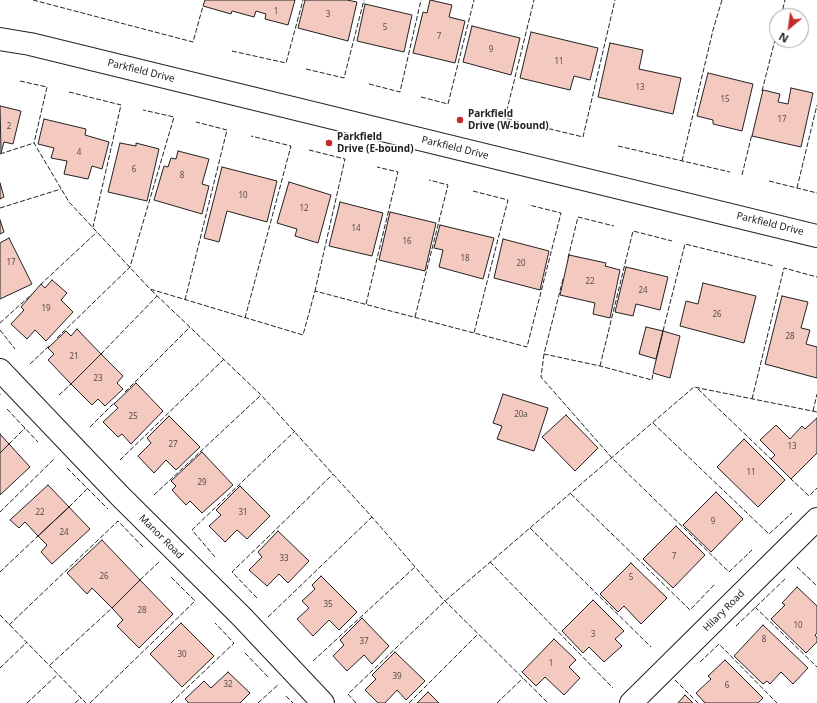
<!DOCTYPE html>
<html>
<head>
<meta charset="utf-8">
<style>
  body { margin:0 }
  #map { position:relative; width:817px; height:703px; overflow:hidden; background:#fff; font-family:"Noto Sans",sans-serif }
  canvas { display:block }
  .north { position:absolute; left:769px; top:8px; width:40px; height:40px; box-sizing:border-box; background:#fff; border:1px solid #a7a7a7; border-radius:50%; rotate:209deg; font-size:11px; font-weight:700; line-height:16px; text-align:center; color:#222 }
  .north::after { content:''; display:block; margin:auto; width:14px; height:18px; background:#c62828; clip-path:polygon(50% 0,100% 100%,50% 72%,0 100%) }
</style>
</head>
<body>
<div id="map">
<canvas width="817" height="703"></canvas>
<div class="north">N</div>
</div>
<script>
const ctx = document.querySelector('canvas').getContext('2d');
ctx.lineJoin = 'round';
function fillPath(path, color) {
  ctx.fillStyle = color;
  ctx.fill(path, 'evenodd');
}
function poly(rows) {
  const path = new Path2D();
  for (const r of rows) {
    path.moveTo(r[0], r[1]);
    for (let i = 2; i < r.length; i += 2) path.lineTo(r[i], r[i + 1]);
  }
  return path;
}
function strokePath(path, color, width, dash) {
  ctx.strokeStyle = color;
  ctx.lineWidth = width;
  ctx.lineCap = dash ? 'butt' : 'round';
  ctx.setLineDash(dash || []);
  ctx.stroke(path);
}
function label(font, color, halo, rows, align = 'center') {
  ctx.font = font + ' "Noto Sans",sans-serif';
  ctx.lineWidth = 3;
  ctx.setLineDash([]);
  ctx.textBaseline = 'middle';
  ctx.strokeStyle = halo;
  ctx.fillStyle = color;
  for (const [text, x, y, turn = 0] of rows) {
    ctx.save();
    ctx.translate(x, y);
    ctx.rotate((+turn || 0) * Math.PI / 180);
    ctx.textAlign = isNaN(turn) ? turn : align;
    if (halo) ctx.strokeText(text, 0, 0);
    ctx.fillText(text, 0, 0);
    ctx.restore();
  }
}
const building = poly([
  [205,0,295,0,288,25,265,19,266,14,256,11,254,17,232,11,231,14,203,6,205,0],
  [305,0,347,0,357,2,348,41,298,28,305,0],
  [430,0,452,5,449,17,465,21,455,63,413,53,423,12,427,13,430,0],
  [365,4,412,15,404,52,357,41,365,4],
  [472,26,520,38,511,75,463,62,472,26],
  [531,32,598,48,590,80,574,76,570,90,520,78,531,32],
  [610,43,643,50,639,69,681,78,673,114,598,97,610,43],
  [708,73,753,84,742,131,713,124,713,120,697,116,708,73],
  [791,88,813,93,801,147,752,136,763,90,780,94,778,102,788,104,791,88],
  [0,106,21,111,13,144,4,142,1,153,0,106],
  [44,119,86,129,85,135,109,142,102,169,92,166,88,179,64,174,67,161,51,158,54,148,38,144,44,119],
  [120,143,136,146,136,143,159,149,147,201,108,192,120,143],
  [178,151,209,159,202,184,209,186,202,214,154,200,164,166,168,167,171,158,176,159,178,151],
  [222,167,277,181,267,222,227,211,219,242,204,238,222,167],
  [289,182,331,195,318,243,295,236,297,229,277,223,289,182],
  [0,183,4,197,0,199,0,183],
  [340,202,383,213,372,256,329,246,340,202],
  [390,212,436,223,425,271,379,260,390,212],
  [0,220,4,232,0,234,0,220],
  [440,225,494,238,483,279,439,267,443,250,434,248,440,225],
  [9,238,32,284,0,299,0,243,9,238],
  [503,239,549,251,540,290,494,278,503,239],
  [569,255,606,263,605,266,620,270,610,318,593,314,595,303,560,295,569,255],
  [626,267,668,277,660,310,636,304,633,316,615,312,626,267],
  [52,280,67,293,61,300,73,312,46,341,35,330,27,339,11,324,24,310,21,307,41,284,45,288,52,280],
  [703,283,756,296,744,343,680,326,686,301,698,304,703,283],
  [782,296,808,302,801,328,810,330,806,344,817,347,817,378,765,364,782,296],
  [646,327,663,331,656,359,639,354,646,327],
  [77,329,101,354,71,384,48,360,54,354,48,348,66,331,71,336,77,329],
  [663,331,680,336,670,378,653,373,663,331],
  [101,354,123,376,117,383,123,389,105,406,98,399,92,405,71,384,101,354],
  [136,383,163,411,131,444,122,434,118,437,103,422,118,408,114,404,136,383],
  [503,394,548,408,534,451,497,439,502,426,493,423,503,394],
  [566,415,598,448,575,471,542,437,566,415],
  [169,416,200,447,176,470,166,460,154,473,138,456,151,443,147,438,169,416],
  [817,418,817,453,791,479,771,459,775,455,760,440,776,425,790,439,802,426,805,429,817,418],
  [0,434,9,444,0,453,0,434],
  [744,439,785,480,758,507,717,467,744,439],
  [9,444,30,467,0,495,0,453,9,444],
  [202,452,233,485,202,513,190,501,186,505,172,490,176,486,171,481,202,452],
  [48,485,69,507,38,536,25,522,19,528,10,520,48,485],
  [240,486,270,516,247,539,237,530,225,542,209,526,221,515,216,510,240,486],
  [716,492,743,519,711,552,683,525,716,492],
  [69,507,90,529,52,564,41,552,47,545,38,536,69,507],
  [676,526,705,555,673,588,643,559,676,526],
  [278,531,309,561,288,583,279,574,267,586,249,570,262,557,258,552,278,531],
  [102,540,140,580,112,608,92,588,87,594,67,573,102,540],
  [631,563,667,598,641,624,624,606,618,612,600,594,631,563],
  [321,576,357,612,339,630,329,620,313,636,297,619,309,608,302,601,315,589,312,585,321,576],
  [140,580,173,614,139,648,117,626,123,620,112,608,140,580],
  [797,587,817,606,817,633,815,635,817,638,817,642,806,653,771,619,785,605,782,603,797,587],
  [593,600,624,631,615,639,622,646,604,662,589,647,583,653,562,631,593,600],
  [362,618,389,646,372,664,364,655,347,671,333,656,344,645,340,640,362,618],
  [181,623,214,656,182,687,150,654,181,623],
  [763,625,808,668,793,684,781,672,770,684,767,681,763,684,734,656,763,625],
  [554,639,576,660,569,667,580,678,564,695,545,677,536,686,522,672,554,639],
  [395,652,425,681,406,700,397,690,385,703,378,703,365,690,376,679,372,675,395,652],
  [725,660,763,698,758,703,705,703,696,693,711,679,708,676,725,660],
  [228,672,250,693,240,703,188,703,188,702,185,699,204,681,211,688,228,672],
  [428,692,439,703,417,703,428,692],
  [685,695,693,703,678,703,685,695]
]);
const street = poly([
  [0,39,30,44,817,236],
  [0,370,120,496,242,617,323,703],
  [631,703,817,519]
]);
const fence = poly([
  [33,0,193,42,203,6],
  [781,16,785,0],
  [232,51,286,63,303,0],
  [306,69,344,78,364,0],
  [20,81,47,87,34,143,69,202,150,289,303,335,315,291,527,347,561,213,529,205],
  [369,84,400,92,421,0],
  [762,91,777,32],
  [69,92,121,105,93,227],
  [421,97,448,104,474,0],
  [480,112,520,122],
  [505,118,534,0],
  [542,127,583,137,615,0],
  [618,146,730,172],
  [309,150,345,159,315,291],
  [0,154,34,143],
  [682,161,713,30,722,0],
  [742,175,752,134],
  [769,181,817,193],
  [797,188,817,105],
  [473,191,508,200,474,333],
  [0,208,61,189],
  [568,258,578,217,614,226],
  [563,279,544,354,600,366,652,380,653,373],
  [40,285,97,232],
  [151,290,261,395,372,517,441,597,548,703],
  [185,300,227,130,196,122],
  [366,304,398,172,377,167],
  [415,317,448,185,429,180],
  [245,318,291,146,251,136],
  [0,323,32,294],
  [0,330,15,349],
  [663,331,685,244,774,266],
  [57,338,130,267,174,117,143,110],
  [101,354,157,296],
  [544,354,541,377,612,458,729,572,752,550],
  [30,364,49,346],
  [600,366,633,231,672,241],
  [698,389,773,461],
  [125,392,190,327],
  [0,395,0,394],
  [59,395,71,384],
  [752,399,784,268,817,277],
  [7,409,38,442],
  [813,411,817,394],
  [653,423,769,534,792,513],
  [90,427,115,402],
  [9,444,25,428],
  [120,460,224,359],
  [67,468,108,509],
  [790,478,809,496,817,488],
  [571,494,690,610,715,584],
  [154,495,261,395],
  [69,507,87,489],
  [0,512,55,458],
  [530,528,651,647],
  [215,557,192,530,295,431],
  [490,562,613,688],
  [797,567,817,586],
  [0,572,38,536],
  [140,580,160,561],
  [257,598,232,572,333,474],
  [755,607,817,667],
  [0,615,86,703],
  [268,617,372,517],
  [9,625,118,521,143,547],
  [736,626,786,578],
  [245,653,269,678],
  [313,661,415,567],
  [700,662,719,644,777,703],
  [50,665,112,608],
  [0,668,27,642],
  [675,680,698,703],
  [286,696,293,703],
  [27,703,58,674],
  [75,703,81,698],
  [90,703,195,601,171,577],
  [171,703,234,643,215,623],
  [258,703,279,684],
  [356,703,348,694,445,601,694,387,817,412],
  [409,703,478,634],
  [497,703,523,678]
]);
const markers = [
  [460,120,4,"#c62828"],
  [329,143,4,"#c62828"]
];
const numberNames = [
  ["1",276,12],
  ["3",328,15],
  ["5",385,28],
  ["7",439,37],
  ["9",491,50],
  ["11",559,62],
  ["13",640,88],
  ["15",725,100],
  ["17",782,120],
  ["2",9,127],
  ["4",79,153],
  ["6",134,170],
  ["8",182,176],
  ["10",243,196],
  ["12",304,209],
  ["14",356,229],
  ["16",407,242],
  ["18",465,259],
  ["17",11,263],
  ["20",521,264],
  ["22",590,282],
  ["24",643,291],
  ["19",46,309],
  ["26",717,315],
  ["28",790,337],
  ["21",74,357],
  ["23",98,379],
  ["20a",521,415],
  ["25",133,417],
  ["27",173,445],
  ["13",792,447],
  ["11",751,473],
  ["29",202,483],
  ["22",40,513],
  ["31",243,513],
  ["9",713,522],
  ["24",64,533],
  ["7",674,557],
  ["33",284,559],
  ["26",104,577],
  ["5",631,578],
  ["35",328,605],
  ["28",142,611],
  ["10",798,626],
  ["3",593,635],
  ["8",764,640],
  ["37",364,642],
  ["30",182,655],
  ["1",551,664],
  ["39",397,677],
  ["32",228,685],
  ["6",727,686]
];
const streetNames = [
  ["Parkfield Drive",141,71,14],
  ["Parkfield Drive",455,148,14],
  ["Parkfield Drive",770,224,14],
  ["Manor Road",161,537,45],
  ["Hilary Road",724,611,-45]
];
const poiNames = [
  ["Parkfield",468,114],
  ["Drive (W-bound)",468,126],
  ["Parkfield",337,137],
  ["Drive (E-bound)",337,149]
];
fillPath(building, '#f3c9c0');
strokePath(building, '#222', 1);
strokePath(street, '#222', 24);
strokePath(street, '#fff', 22);
strokePath(fence, '#222', 1, [5, 2]);
for (const [x, y, r, color] of markers) {
  const dot = new Path2D();
  dot.arc(x, y, r, 0, 2 * Math.PI);
  ctx.fillStyle = color;
  ctx.fill(dot);
  strokePath(dot, '#fff', 1.5);
}
label('8px', '#564c4a', null, numberNames);
label('10px', '#222', '#fff', streetNames);
label('bold 10px', '#222', '#fff', poiNames, 'left');
</script>
</body>
</html>
